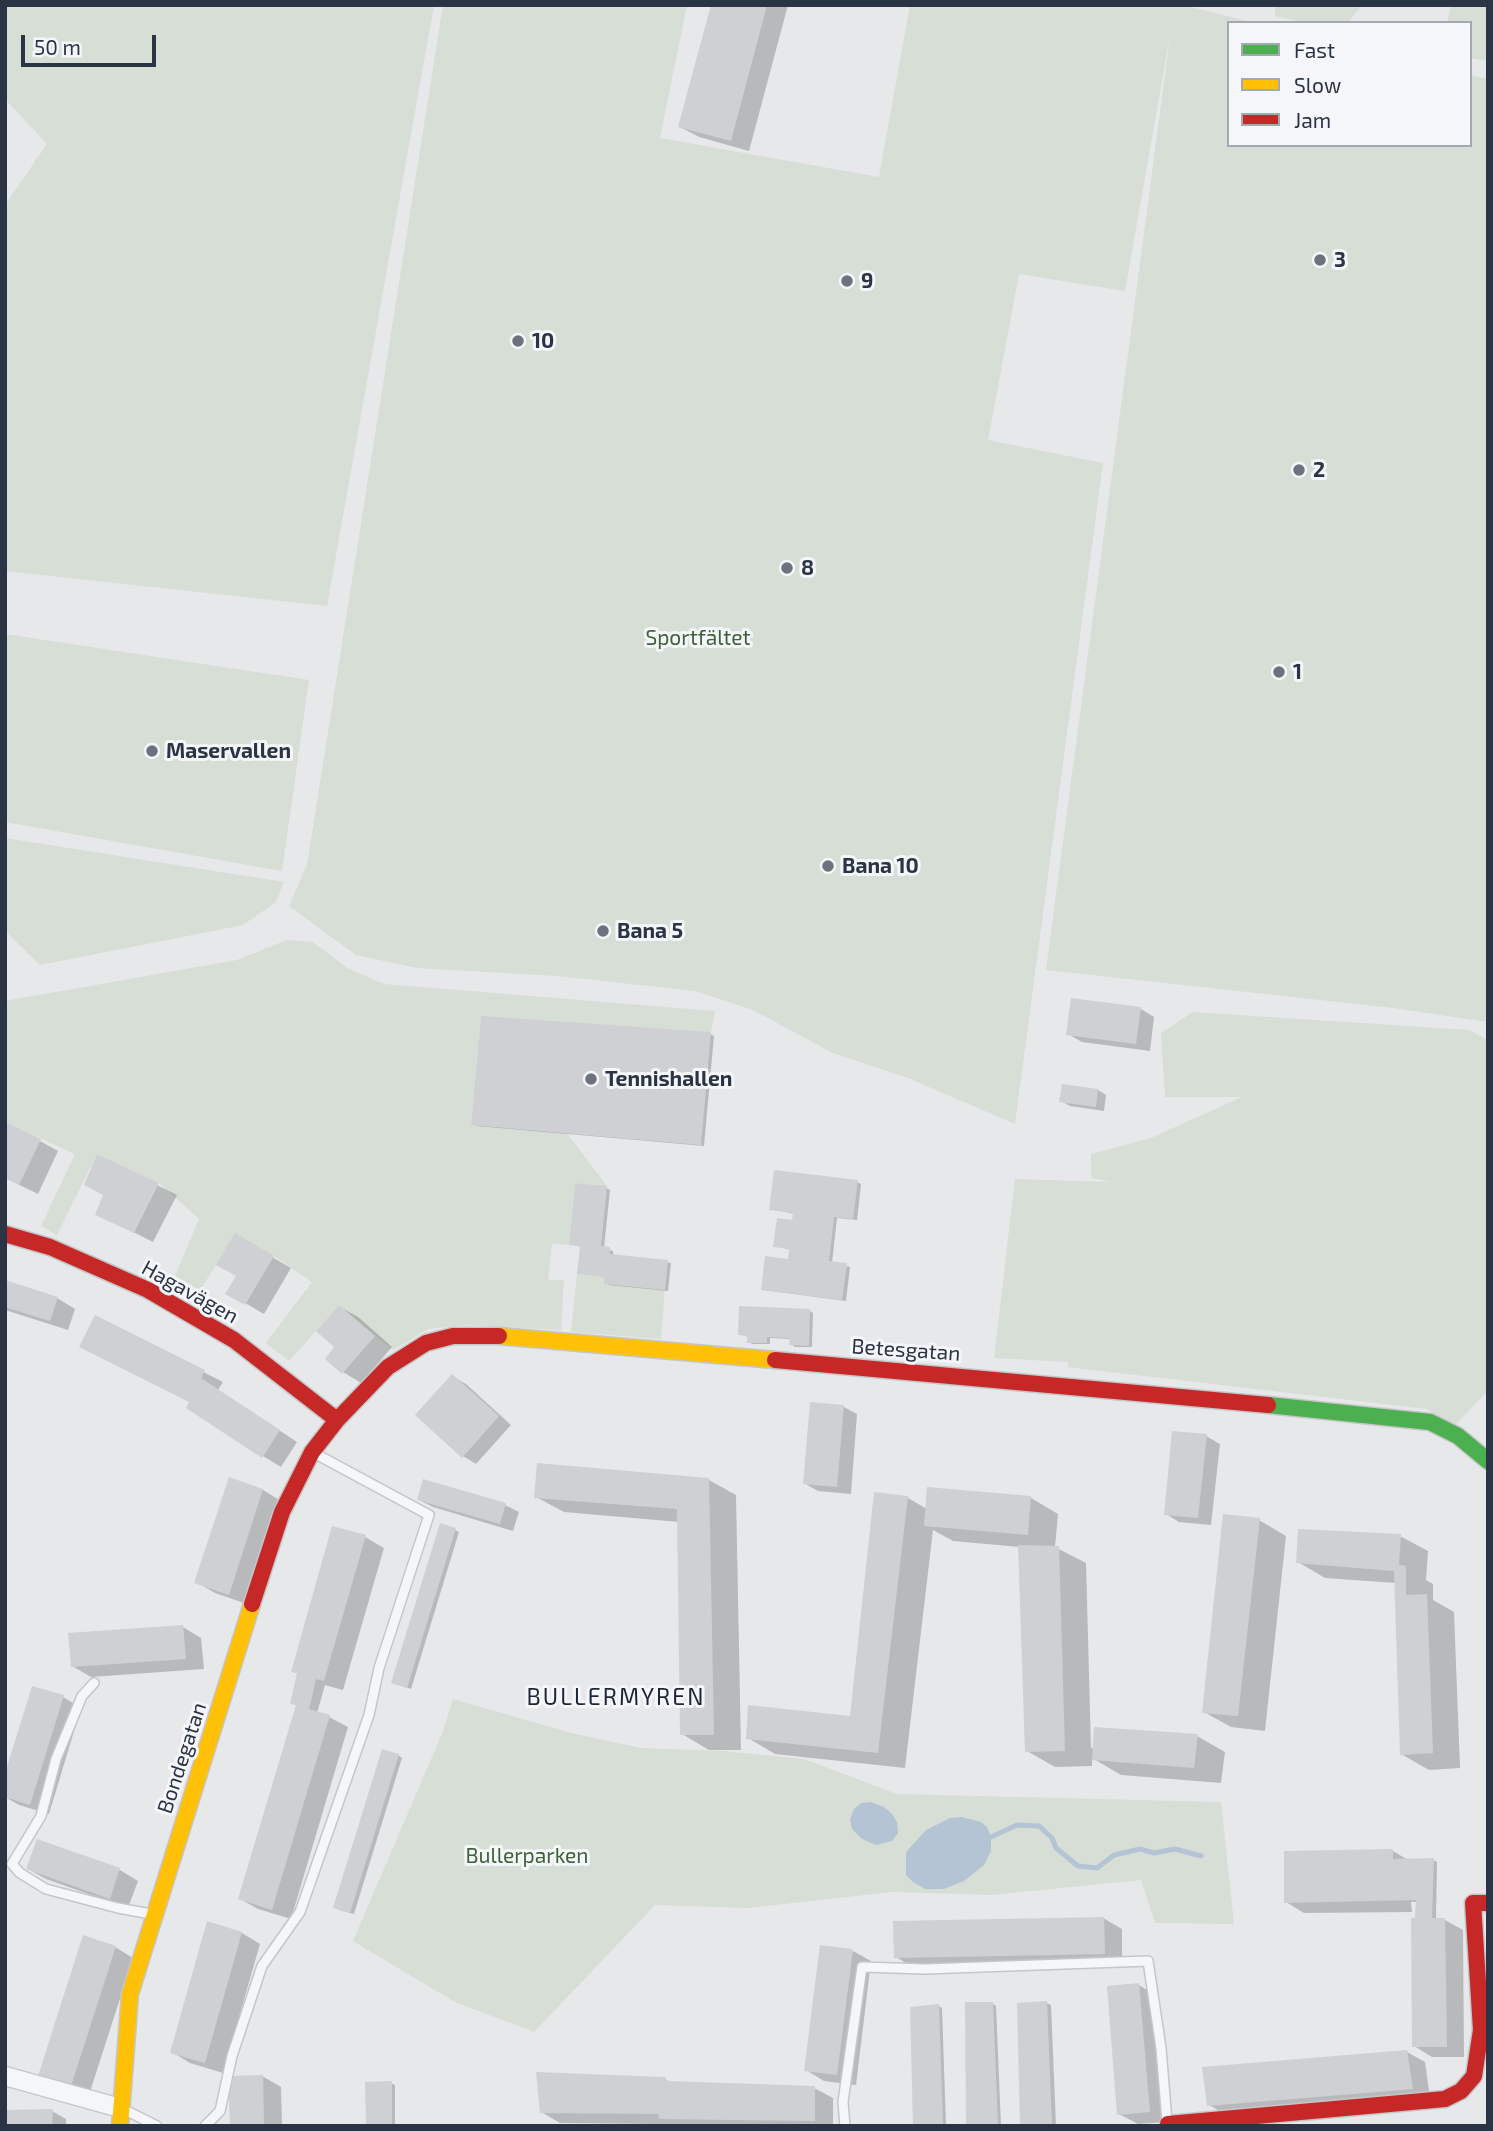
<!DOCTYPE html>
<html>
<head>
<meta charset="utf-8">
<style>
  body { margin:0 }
  #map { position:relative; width:1493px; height:2131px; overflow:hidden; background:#e6e8ea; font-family:"Exo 2",sans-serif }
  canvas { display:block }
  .frame { position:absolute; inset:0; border:7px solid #2b3445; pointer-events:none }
  .legend { position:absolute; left:1227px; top:21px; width:245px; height:126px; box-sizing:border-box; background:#f4f6f9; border:2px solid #a4a8b1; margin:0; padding:9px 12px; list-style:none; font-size:21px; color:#2b3445 }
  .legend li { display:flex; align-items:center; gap:14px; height:35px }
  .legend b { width:35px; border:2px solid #a4a8b1 }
  .scale { position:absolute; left:21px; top:35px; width:135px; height:32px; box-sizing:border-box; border:4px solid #2b3445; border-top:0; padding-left:9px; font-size:21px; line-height:24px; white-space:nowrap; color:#2b3445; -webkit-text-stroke:5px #f4f6f9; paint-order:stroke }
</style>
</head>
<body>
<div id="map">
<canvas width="1493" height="2131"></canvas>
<div class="frame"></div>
<ul class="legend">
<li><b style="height:9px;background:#4caf50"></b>Fast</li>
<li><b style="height:9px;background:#ffc107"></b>Slow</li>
<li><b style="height:9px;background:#c62828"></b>Jam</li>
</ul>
<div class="scale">50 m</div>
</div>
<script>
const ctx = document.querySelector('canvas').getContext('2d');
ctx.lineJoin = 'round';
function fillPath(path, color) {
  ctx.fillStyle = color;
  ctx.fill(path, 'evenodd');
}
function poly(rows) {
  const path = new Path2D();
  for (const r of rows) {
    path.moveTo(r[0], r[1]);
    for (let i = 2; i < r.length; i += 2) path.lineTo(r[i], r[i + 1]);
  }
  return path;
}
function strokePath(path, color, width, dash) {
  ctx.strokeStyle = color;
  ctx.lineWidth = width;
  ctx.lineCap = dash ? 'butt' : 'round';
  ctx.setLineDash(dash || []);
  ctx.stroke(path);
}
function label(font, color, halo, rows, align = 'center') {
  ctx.font = font + ' "Exo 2",sans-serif';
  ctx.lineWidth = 6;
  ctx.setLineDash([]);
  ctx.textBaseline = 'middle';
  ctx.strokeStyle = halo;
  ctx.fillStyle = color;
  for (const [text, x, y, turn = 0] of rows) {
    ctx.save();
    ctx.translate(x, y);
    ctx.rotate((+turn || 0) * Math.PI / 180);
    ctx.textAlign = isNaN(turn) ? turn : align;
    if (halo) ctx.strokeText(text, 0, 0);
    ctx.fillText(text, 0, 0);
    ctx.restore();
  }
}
const green = poly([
  [5,5,434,5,327,606,5,571,5,205,47,144,5,99],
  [443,5,687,5,660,138,879,177,910,5,1183,5,1255,23,1229,23,1229,145,1470,145,1470,75,1488,79,1488,1022,1393,1008,1046,970,1171,30,1125,291,1019,274,988,440,1103,463,1015,1124,908,1078,833,1053,753,1010,695,991,557,976,417,968,356,955,289,906,307,865],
  [1276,5,1362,5,1348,23,1306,23,1275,16],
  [1451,5,1488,5,1488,61,1470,58,1470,23,1447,23],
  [5,634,309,680,282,871,5,822],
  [5,838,284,882,276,902,243,925,40,965,5,931],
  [287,940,313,942,347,968,384,984,715,1011,711,1032,481,1017,471,1125,567,1133,607,1186,575,1183,569,1245,552,1244,548,1280,564,1280,561,1330,467,1325,428,1329,393,1350,339,1305,289,1361,266,1343,312,1282,274,1256,216,1265,200,1290,175,1276,199,1219,159,1183,97,1154,57,1235,41,1226,75,1154,5,1122,5,1001,237,960],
  [1193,1012,1469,1030,1488,1040,1488,1391,1453,1427,1427,1409,1067,1367,1069,1362,994,1358,1015,1179,1112,1182,1091,1178,1091,1154,1151,1138,1242,1097,1165,1097,1161,1033],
  [577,1274,604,1277,604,1284,665,1290,661,1339,571,1332],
  [453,1699,571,1733,641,1748,724,1751,804,1759,897,1794,1221,1802,1234,1924,1155,1923,1141,1880,992,1895,892,1892,748,1908,655,1905,534,2032,455,2002,353,1941,442,1734]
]);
const water = poly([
  [871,1802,884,1807,892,1814,897,1822,898,1833,892,1841,876,1845,862,1839,852,1829,850,1819,854,1809,861,1803],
  [962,1817,981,1822,987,1827,991,1837,991,1851,984,1865,964,1881,944,1889,925,1889,913,1882,906,1875,906,1852,926,1830,950,1818]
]);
const shadow = poly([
  [713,5,788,5,749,151,699,137,680,127],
  [1073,1000,1141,1009,1154,1017,1150,1051,1082,1042,1068,1034],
  [710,1034,714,1036,704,1146,477,1126,473,1124],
  [1098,1090,1106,1095,1104,1111,1070,1106,1061,1101],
  [40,1141,58,1151,38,1194,5,1178],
  [98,1156,177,1195,153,1242,97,1214,105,1195],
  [857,1182,861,1184,857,1220,837,1218,832,1263,850,1267,846,1301,763,1290,790,1261,791,1250,775,1246,793,1222,794,1214,771,1209],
  [606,1188,610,1190,604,1248,613,1251,613,1256,671,1263,668,1291,609,1285,606,1283,606,1277,579,1273,581,1247,571,1244],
  [235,1236,291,1268,264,1314,228,1293,238,1276],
  [5,1282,57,1298,75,1309,68,1330,5,1310],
  [340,1307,358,1317,392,1347,361,1383,343,1372,337,1347],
  [810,1311,813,1313,812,1347,795,1347,791,1344,791,1339,770,1338,770,1344,752,1344,749,1341,749,1337,740,1334],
  [95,1317,223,1382,218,1390,297,1442,281,1467,263,1456],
  [452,1376,466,1384,511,1425,476,1464,463,1456],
  [812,1404,844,1407,857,1414,851,1494,818,1491,804,1483],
  [1206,1436,1220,1444,1211,1525,1179,1522,1166,1514],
  [230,1480,263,1490,281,1501,247,1604,215,1593,196,1582],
  [709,1480,736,1495,741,1750,709,1750,682,1734,679,1522,564,1512,536,1497],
  [875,1494,908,1498,927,1509,1031,1498,1058,1514,1055,1547,1086,1563,1091,1748,1197,1736,1225,1752,1221,1783,1121,1775,1092,1758,1092,1766,1055,1767,1027,1751,1020,1547,953,1541,933,1530,905,1768,775,1754,748,1738,852,1717],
  [419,1500,505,1505,519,1512,513,1531,433,1507],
  [1259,1520,1286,1536,1265,1731,1231,1727,1204,1712],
  [455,1530,459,1532,411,1689,397,1684],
  [1400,1536,1428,1551,1426,1580,1433,1584,1433,1600,1454,1612,1460,1768,1429,1770,1401,1754,1396,1583,1325,1578,1298,1562],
  [365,1537,384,1548,343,1690,325,1685,317,1713,329,1717,348,1727,291,1919,258,1909,240,1899,297,1706,292,1703,298,1674,293,1671],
  [183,1627,201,1638,204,1669,91,1677,72,1666],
  [63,1697,81,1708,49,1814,19,1805,5,1797,5,1779],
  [398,1755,402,1758,354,1914,339,1910],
  [38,1841,120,1870,138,1881,128,1908,46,1879,28,1869],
  [1393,1851,1408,1860,1433,1860,1437,1862,1436,1920,1445,1920,1463,1930,1464,2057,1432,2057,1414,2046,1423,1920,1417,1902,1411,1902,1412,1912,1304,1913,1286,1902],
  [1103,1918,1122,1929,1122,1963,914,1968,896,1957],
  [208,1924,242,1933,260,1944,223,2073,190,2063,172,2052],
  [115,1947,133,1958,89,2095,58,2085],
  [853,1951,871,1961,856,2085,824,2081,806,2070],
  [1139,1985,1157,1996,1168,2122,1138,2124,1119,2114],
  [1047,2003,1051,2005,1056,2126,1025,2126,1022,2124],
  [993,2004,996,2006,1001,2126,967,2126],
  [939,2006,942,2008,946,2126,915,2126],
  [1407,2052,1425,2062,1430,2098,1227,2115,1209,2105],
  [262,2076,281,2087,282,2126,232,2126],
  [665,2079,672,2083,814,2088,833,2098,833,2126,560,2123,541,2112],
  [391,2083,395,2085,395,2126,367,2126],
  [52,2111,66,2119,66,2126,5,2126]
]);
const stream = poly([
  [991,1837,1017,1825,1039,1826,1052,1838,1056,1848,1078,1866,1097,1868,1114,1855,1140,1849,1154,1853,1175,1849,1201,1856]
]);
const building = poly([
  [711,5,767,5,731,141,678,127],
  [1071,998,1141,1007,1136,1044,1066,1035],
  [481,1016,711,1032,701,1145,471,1125],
  [1062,1084,1098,1089,1096,1107,1059,1102],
  [5,1122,41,1139,19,1185,5,1178],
  [97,1154,159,1183,134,1233,95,1215,103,1195,84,1185],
  [774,1170,858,1180,853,1219,834,1217,829,1261,847,1263,842,1300,761,1290,765,1256,788,1259,789,1249,773,1247,777,1218,792,1220,793,1213,769,1210],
  [575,1183,607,1186,601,1246,610,1247,610,1254,668,1260,665,1290,604,1284,604,1277,577,1274,580,1246,569,1245],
  [235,1233,274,1256,245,1305,225,1294,236,1276,216,1265],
  [5,1280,58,1297,50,1321,5,1307],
  [339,1305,375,1336,342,1374,325,1359,334,1347,316,1331],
  [739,1306,810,1309,809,1346,789,1345,790,1338,767,1337,767,1343,747,1343,747,1336,738,1335],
  [95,1315,205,1370,201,1378,280,1430,262,1458,186,1408,189,1402,79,1347],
  [452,1374,499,1416,462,1458,415,1415],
  [810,1402,844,1405,837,1487,803,1484],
  [1172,1431,1207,1434,1198,1518,1164,1515],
  [537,1463,709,1478,714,1735,680,1735,677,1509,534,1498],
  [229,1477,263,1489,229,1595,194,1583],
  [423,1479,506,1503,500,1524,417,1500],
  [927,1487,1031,1496,1028,1535,924,1526],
  [874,1492,908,1496,878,1753,746,1739,748,1705,850,1716],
  [1223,1514,1260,1518,1238,1716,1202,1713],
  [440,1523,456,1528,407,1688,391,1683],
  [332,1526,366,1535,324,1681,316,1679,309,1709,330,1715,272,1910,238,1899,296,1705,290,1704,297,1673,291,1672],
  [1298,1529,1401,1534,1399,1565,1406,1566,1406,1595,1427,1594,1433,1753,1400,1755,1394,1571,1296,1563],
  [1018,1545,1059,1546,1065,1751,1025,1752],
  [183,1625,186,1659,71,1667,68,1633],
  [32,1686,64,1695,30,1805,5,1797,5,1773],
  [1094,1727,1198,1734,1194,1768,1092,1760],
  [382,1749,399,1754,350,1913,333,1908],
  [37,1839,120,1868,110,1899,26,1869],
  [1393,1849,1393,1859,1434,1858,1432,1918,1445,1918,1447,2047,1412,2047,1411,1918,1415,1918,1416,1900,1284,1903,1284,1851],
  [1104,1917,1105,1954,894,1958,893,1921],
  [207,1921,242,1932,205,2063,170,2053],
  [83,1935,116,1946,71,2086,38,2076],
  [820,1945,853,1949,837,2075,804,2071],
  [1139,1983,1150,2112,1117,2115,1107,1986],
  [1047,2001,1052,2125,1020,2125,1017,2003],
  [965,2002,993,2002,998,2126,966,2126],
  [939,2004,943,2126,913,2126,910,2007],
  [1407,2050,1413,2089,1207,2106,1202,2067],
  [536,2072,665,2077,667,2081,815,2086,815,2121,659,2119,658,2114,540,2113],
  [263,2075,264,2126,230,2126,228,2076],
  [392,2081,392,2126,366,2126,365,2082],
  [53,2109,52,2126,5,2126,5,2110]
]);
const lane = poly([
  [94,1683,82,1696,56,1759,41,1816,12,1864,20,1873,46,1889,118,1908,151,1914],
  [121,2108,157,2126],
  [205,2126,220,2111,232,2056,262,1966,300,1912,369,1715,379,1668,429,1515,314,1453],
  [845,2126,843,2102,862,1967,925,1969,1148,1961,1161,2048,1167,2122]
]);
const street = poly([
  [5,2076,120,2108]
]);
const fast = poly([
  [1268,1405,1430,1422,1458,1436,1488,1461]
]);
const slow = poly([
  [499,1336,775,1360],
  [120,2126,130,1994,252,1604]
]);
const jam = poly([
  [5,1234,50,1247,148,1290,234,1340,337,1420],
  [775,1360,1268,1405],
  [252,1604,282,1512,312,1452,337,1420,388,1367,426,1343,453,1336,499,1336],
  [1168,2124,1445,2099,1461,2091,1474,2076,1481,2030,1473,1903,1488,1903]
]);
const markers = [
  [1320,260,7,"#6c737f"],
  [847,281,7,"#6c737f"],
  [518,341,7,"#6c737f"],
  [1299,470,7,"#6c737f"],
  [787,568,7,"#6c737f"],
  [1279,672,7,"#6c737f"],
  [152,751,7,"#6c737f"],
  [828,866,7,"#6c737f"],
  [603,931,7,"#6c737f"],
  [591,1079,7,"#6c737f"]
];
const poiNames = [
  ["3",1334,260],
  ["9",861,281],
  ["10",532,341],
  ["2",1313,470],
  ["8",801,568],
  ["1",1293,672],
  ["Maservallen",166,751],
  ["Bana 10",842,866],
  ["Bana 5",617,931],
  ["Tennishallen",605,1079]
];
const parkNames = [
  ["Sportfältet",698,638],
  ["Bullerparken",527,1856]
];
const streetNames = [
  ["Hagavägen",190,1292,29],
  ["Betesgatan",906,1350,4],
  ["Bondegatan",182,1758,-72]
];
const neighbourhoodNames = [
  ["BULLERMYREN",616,1697]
];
fillPath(green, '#d6ded6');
fillPath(water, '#b4c4d5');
fillPath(shadow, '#0003');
strokePath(stream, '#b4c4d5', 5);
fillPath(building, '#ced0d3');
strokePath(lane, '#c4c6c8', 12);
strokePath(street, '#c4c6c8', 21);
strokePath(fast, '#c4c6c8', 19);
strokePath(slow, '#c4c6c8', 19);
strokePath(jam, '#c4c6c8', 19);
strokePath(lane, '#f5f6f7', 9);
strokePath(street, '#f5f6f7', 18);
strokePath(fast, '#4caf50', 16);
strokePath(slow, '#ffc107', 16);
strokePath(jam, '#c62828', 16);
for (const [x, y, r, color] of markers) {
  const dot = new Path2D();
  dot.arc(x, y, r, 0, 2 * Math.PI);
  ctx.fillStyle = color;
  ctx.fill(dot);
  strokePath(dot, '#f4f6f9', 2.5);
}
label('bold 21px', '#2b3445', '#f4f6f9', poiNames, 'left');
label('21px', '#3f6138', '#f4f6f9', parkNames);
label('21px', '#2b3445', '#f4f6f9', streetNames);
ctx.letterSpacing = '2px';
label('23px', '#1d2536', '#f4f6f9', neighbourhoodNames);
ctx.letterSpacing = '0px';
</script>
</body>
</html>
